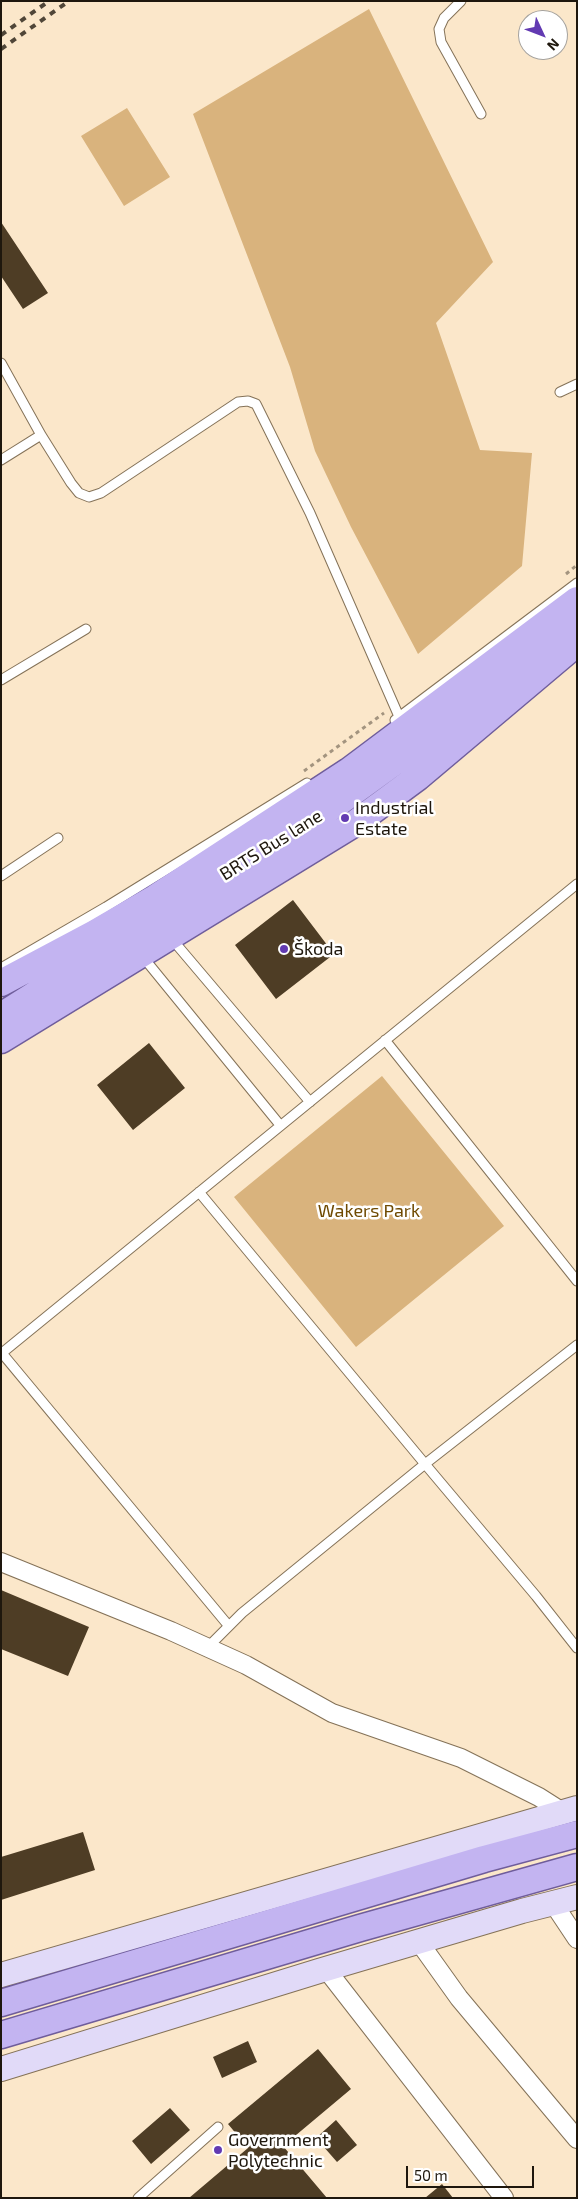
<!DOCTYPE html>
<html>
<head>
<meta charset="utf-8">
<style>
  body { margin:0 }
  #map { position:relative; width:578px; height:2199px; overflow:hidden; background:#fbe7ca; font-family:"Exo 2",sans-serif }
  canvas { display:block }
  .frame { position:absolute; inset:0; border:2px solid #1e170d; pointer-events:none }
  .north { position:absolute; left:518px; top:10px; width:50px; height:50px; box-sizing:border-box; background:#fff; border:1px solid #a5a29e; border-radius:50%; rotate:133deg; font-size:14px; font-weight:700; line-height:20px; text-align:center; color:#1e170d }
  .north::after { content:''; display:block; margin:auto; width:18px; height:22px; background:#623ab2; clip-path:polygon(50% 0,100% 100%,50% 72%,0 100%) }
  .scale { position:absolute; left:406px; top:2166px; width:128px; height:22px; box-sizing:border-box; border:2px solid #1e170d; border-top:0; padding-left:6px; font-size:15px; line-height:18px; white-space:nowrap; color:#1e170d; -webkit-text-stroke:4px #fff; paint-order:stroke }
</style>
</head>
<body>
<div id="map">
<canvas width="578" height="2199"></canvas>
<div class="frame"></div>
<div class="north">N</div>
<div class="scale">50 m</div>
</div>
<script>
const ctx = document.querySelector('canvas').getContext('2d');
ctx.lineJoin = 'round';
function fillPath(path, color) {
  ctx.fillStyle = color;
  ctx.fill(path, 'evenodd');
}
function poly(rows) {
  const path = new Path2D();
  for (const r of rows) {
    path.moveTo(r[0], r[1]);
    for (let i = 2; i < r.length; i += 2) path.lineTo(r[i], r[i + 1]);
  }
  return path;
}
function strokePath(path, color, width, dash) {
  ctx.strokeStyle = color;
  ctx.lineWidth = width;
  ctx.lineCap = dash ? 'butt' : 'round';
  ctx.setLineDash(dash || []);
  ctx.stroke(path);
}
function label(font, color, halo, rows, align = 'center') {
  ctx.font = font + ' "Exo 2",sans-serif';
  ctx.lineWidth = 5;
  ctx.setLineDash([]);
  ctx.textBaseline = 'middle';
  ctx.strokeStyle = halo;
  ctx.fillStyle = color;
  for (const [text, x, y, turn = 0] of rows) {
    ctx.save();
    ctx.translate(x, y);
    ctx.rotate((+turn || 0) * Math.PI / 180);
    ctx.textAlign = isNaN(turn) ? turn : align;
    if (halo) ctx.strokeText(text, 0, 0);
    ctx.fillText(text, 0, 0);
    ctx.restore();
  }
}
const green = poly([
  [369,9,493,262,436,323,480,450,532,453,522,566,418,654,351,527,315,451,290,367,193,114],
  [127,108,170,177,124,206,81,136],
  [382,1076,504,1226,356,1347,234,1197]
]);
const building = poly([
  [1,222,48,293,23,309,1,276],
  [293,900,334,954,276,999,235,945],
  [149,1043,185,1088,133,1130,97,1085],
  [1,1590,89,1627,68,1676,1,1649],
  [83,1832,95,1870,1,1900,1,1857],
  [248,2041,257,2062,222,2078,213,2057],
  [318,2049,351,2089,283,2146,327,2198,189,2198,248,2148,228,2124],
  [170,2108,190,2130,151,2164,132,2141],
  [336,2120,357,2145,337,2162,316,2138],
  [442,2184,453,2198,425,2198]
]);
const path = poly([
  [566,574,577,565],
  [304,771,384,713]
]);
const lane = poly([
  [461,1,444,18,439,29,441,42,481,114],
  [1,363,41,435,71,483,79,493,89,497,101,493,238,402,248,401,256,404,310,513,404,728],
  [560,392,577,384],
  [1,460,41,435],
  [1,680,86,629],
  [395,720,577,583],
  [1,876,58,838],
  [171,938,310,1102],
  [143,957,280,1125],
  [1,968,106,907,307,783],
  [385,1040,577,1281],
  [199,1192,425,1464,577,1345],
  [1,1352,228,1625],
  [2,1353,577,884],
  [208,1647,242,1613,425,1464,536,1596,577,1648],
  [138,2198,218,2127]
]);
const street = poly([
  [1,1562,171,1631,246,1665,332,1713,461,1758,539,1797,561,1811],
  [553,1903,577,1939],
  [419,1942,459,1998,577,2139],
  [326,1969,504,2198]
]);
const secondary = poly([
  [1,1975,577,1808],
  [1,2069,319,1971,522,1911,577,1897]
]);
const primary = poly([
  [1,983,95,933,155,898,349,771,577,600],
  [1,1016,338,803,462,713,577,622],
  [1,1040,357,822,418,777,577,643],
  [1,2003,484,1859,577,1834],
  [1,2035,360,1928,577,1867]
]);
const rail = poly([
  [1,35,49,1],
  [1,49,69,1]
]);
const markers = [
  [345,818,5,"#623ab2"],
  [284,949,5,"#623ab2"],
  [218,2150,5,"#623ab2"]
];
const poiNames = [
  ["Industrial",355,808],
  ["Estate",355,829],
  ["Škoda",294,949],
  ["Government",228,2140],
  ["Polytechnic",228,2161]
];
const streetNames = [
  ["BRTS Bus lane",271,845,-32]
];
const parkNames = [
  ["Wakers Park",369,1211]
];
fillPath(green, '#d9b37d');
fillPath(building, '#4e3d25');
strokePath(lane, '#847258', 11);
strokePath(street, '#847258', 20);
strokePath(secondary, '#847258', 26);
strokePath(primary, '#6f5d9b', 29);
strokePath(path, '#a3947f', 3, [4, 4]);
strokePath(lane, '#fff', 9);
strokePath(street, '#fff', 18);
strokePath(secondary, '#e1daf8', 24);
strokePath(primary, '#c3b4f1', 26);
strokePath(rail, '#504638', 4, [6, 6]);
for (const [x, y, r, color] of markers) {
  const dot = new Path2D();
  dot.arc(x, y, r, 0, 2 * Math.PI);
  ctx.fillStyle = color;
  ctx.fill(dot);
  strokePath(dot, '#fff', 2);
}
label('18px', '#1e170d', '#fff', poiNames, 'left');
label('18px', '#1e170d', '#fff', streetNames);
label('18px', '#6f4a02', '#fff', parkNames);
</script>
</body>
</html>
